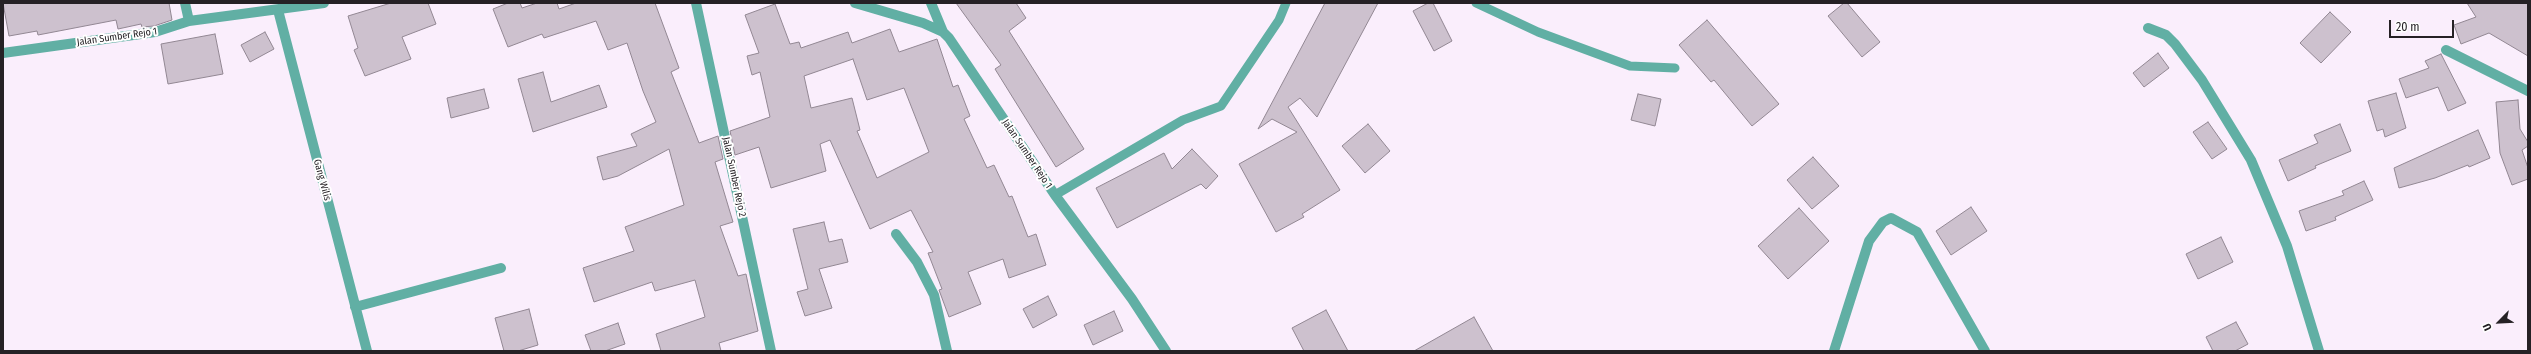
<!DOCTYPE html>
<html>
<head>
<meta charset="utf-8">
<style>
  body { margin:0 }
  #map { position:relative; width:2531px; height:354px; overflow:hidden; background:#faeefc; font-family:"Fira Sans Condensed",sans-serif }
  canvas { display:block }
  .frame { position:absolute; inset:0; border:4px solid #252125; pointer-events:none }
  .north { position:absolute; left:2479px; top:302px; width:40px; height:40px; -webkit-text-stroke:3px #fff; paint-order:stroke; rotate:246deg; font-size:11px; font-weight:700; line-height:16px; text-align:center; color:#252125 }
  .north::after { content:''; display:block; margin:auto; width:14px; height:18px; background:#252125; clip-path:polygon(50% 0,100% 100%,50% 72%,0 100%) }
  .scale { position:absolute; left:2389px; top:20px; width:65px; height:18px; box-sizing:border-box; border:2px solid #252125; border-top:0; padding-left:5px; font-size:12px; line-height:14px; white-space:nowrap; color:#252125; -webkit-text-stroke:3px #fff; paint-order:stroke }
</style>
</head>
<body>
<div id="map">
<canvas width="2531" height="354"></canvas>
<div class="frame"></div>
<div class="north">U</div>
<div class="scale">20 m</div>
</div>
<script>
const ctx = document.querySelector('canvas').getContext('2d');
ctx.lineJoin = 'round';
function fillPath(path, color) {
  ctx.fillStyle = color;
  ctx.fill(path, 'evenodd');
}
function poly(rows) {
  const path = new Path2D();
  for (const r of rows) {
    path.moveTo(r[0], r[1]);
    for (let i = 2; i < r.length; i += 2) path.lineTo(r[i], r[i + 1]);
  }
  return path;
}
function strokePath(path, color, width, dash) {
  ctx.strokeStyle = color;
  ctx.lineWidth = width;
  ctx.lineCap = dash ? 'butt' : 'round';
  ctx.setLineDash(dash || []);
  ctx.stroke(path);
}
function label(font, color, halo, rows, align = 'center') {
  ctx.font = font + ' "Fira Sans Condensed",sans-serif';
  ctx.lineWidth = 4;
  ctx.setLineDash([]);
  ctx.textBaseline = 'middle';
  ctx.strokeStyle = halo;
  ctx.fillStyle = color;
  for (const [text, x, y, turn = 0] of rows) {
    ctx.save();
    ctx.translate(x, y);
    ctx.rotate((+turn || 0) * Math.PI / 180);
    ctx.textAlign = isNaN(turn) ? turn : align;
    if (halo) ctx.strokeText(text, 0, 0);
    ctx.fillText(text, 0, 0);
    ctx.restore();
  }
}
const building = poly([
  [3,3,169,3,172,20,154,26,142,27,141,24,118,29,116,20,38,35,37,31,9,36,3,3],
  [391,3,428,3,436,24,402,37,411,59,365,76,354,50,358,48,348,16,391,3],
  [508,3,520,3,522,8,537,3,557,3,559,9,576,3,655,3,679,68,671,72,699,143,718,136,723,159,715,162,733,222,720,226,738,276,746,274,758,331,719,343,721,351,661,351,656,334,705,317,695,280,655,291,652,282,594,302,583,268,634,251,625,227,684,205,669,149,618,176,603,180,597,157,637,146,631,134,656,122,643,91,627,43,608,50,596,21,544,38,542,34,508,47,493,9,508,3],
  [956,3,1016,3,1026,18,1009,31,1084,149,1056,167,995,69,1001,65,956,3],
  [1325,3,1378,3,1317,117,1300,98,1288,107,1340,190,1302,214,1304,217,1276,232,1239,164,1297,132,1272,119,1258,129,1325,3],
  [1428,3,1433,3,1452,41,1434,51,1413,11,1428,3],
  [1844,3,1847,3,1880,42,1862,57,1828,16,1844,3],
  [2467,3,2528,3,2528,56,2489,33,2461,44,2454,25,2476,17,2467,3],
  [775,4,790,44,799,42,801,48,848,32,852,43,890,29,899,52,937,39,953,87,958,85,970,116,964,119,987,168,994,165,1009,197,1012,196,1028,237,1036,234,1046,265,1009,278,1003,259,968,272,981,304,949,317,939,290,942,289,928,253,933,252,911,210,870,229,830,140,820,144,826,171,771,188,759,147,735,155,730,131,770,117,760,72,752,75,747,56,759,53,745,15,775,4],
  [853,59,867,100,904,88,929,152,877,178,857,131,860,130,852,98,811,108,804,76,853,59],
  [2330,12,2351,32,2321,63,2300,43,2330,12],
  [1707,20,1779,104,1752,126,1714,80,1711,82,1679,45,1707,20],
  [265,32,274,49,250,62,241,45,265,32],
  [215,34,223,74,168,84,161,44,215,34],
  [2158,53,2169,68,2144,87,2133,73,2158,53],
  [2441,54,2466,103,2448,111,2438,87,2406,98,2399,79,2429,68,2425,61,2441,54],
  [543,72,551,102,599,85,607,107,533,132,518,79,543,72],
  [484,89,489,108,451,118,447,98,484,89],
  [2396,93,2406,128,2385,137,2383,129,2377,131,2368,101,2396,93],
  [1638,94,1661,99,1655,126,1631,120,1638,94],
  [2518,100,2520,129,2528,142,2528,146,2522,150,2528,168,2528,179,2512,185,2500,153,2496,102,2518,100],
  [2208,122,2227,149,2212,159,2193,132,2208,122],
  [1368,124,1390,151,1365,173,1342,146,1368,124],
  [2340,124,2351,151,2315,166,2316,168,2288,181,2279,160,2318,143,2314,135,2340,124],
  [2478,130,2490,158,2469,167,2468,165,2435,178,2399,188,2394,168,2478,130],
  [1192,149,1218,176,1206,189,1201,184,1117,228,1096,188,1164,153,1172,169,1192,149],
  [1813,157,1839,186,1812,209,1787,180,1813,157],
  [2364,181,2373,200,2335,217,2336,220,2306,231,2299,211,2344,195,2342,191,2364,181],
  [1971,207,1987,231,1951,255,1936,231,1971,207],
  [1799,208,1829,241,1788,279,1758,246,1799,208],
  [824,222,829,242,842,239,848,262,819,269,832,308,805,316,797,292,808,289,793,229,824,222],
  [2221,237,2233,262,2198,279,2186,254,2221,237],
  [1048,296,1057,315,1033,328,1023,309,1048,296],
  [529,309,538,345,518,351,504,351,495,318,529,309],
  [1326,310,1348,351,1304,351,1292,328,1326,310],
  [1114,311,1123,331,1093,345,1084,325,1114,311],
  [1474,317,1493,351,1414,351,1474,317],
  [2236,322,2248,344,2235,351,2213,351,2206,337,2236,322],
  [618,323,625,344,605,351,591,351,585,335,618,323]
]);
const lane = poly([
  [1476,3,1538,32,1630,66,1675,68],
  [1055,195,1183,120,1221,106,1279,20,1286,3]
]);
const street = poly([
  [185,3,189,21],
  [696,3,771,351],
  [855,3,923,23,943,32,949,38,1055,195,1132,299,1166,351],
  [931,3,943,32],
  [278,10,367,351],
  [2148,28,2166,35,2175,44,2202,80,2251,160,2287,246,2319,351],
  [2446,50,2528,91],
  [3,53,155,32,189,21,324,3],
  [896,234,917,262,934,295,947,351],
  [355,307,501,268],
  [1834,351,1869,241,1883,222,1891,218,1917,232,1985,351]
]);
const streetNames = [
  ["Jalan Sumber Rejo 1",117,37,-8],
  ["Jalan Sumber Rejo 1",1027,154,56],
  ["Jalan Sumber Rejo 2",734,177,78],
  ["Gang Wilis",322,180,75]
];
fillPath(building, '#cdc1ce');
strokePath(building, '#928793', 1);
strokePath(lane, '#61afa4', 9);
strokePath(street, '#61afa4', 10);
label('10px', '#252125', '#fff', streetNames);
</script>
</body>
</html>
